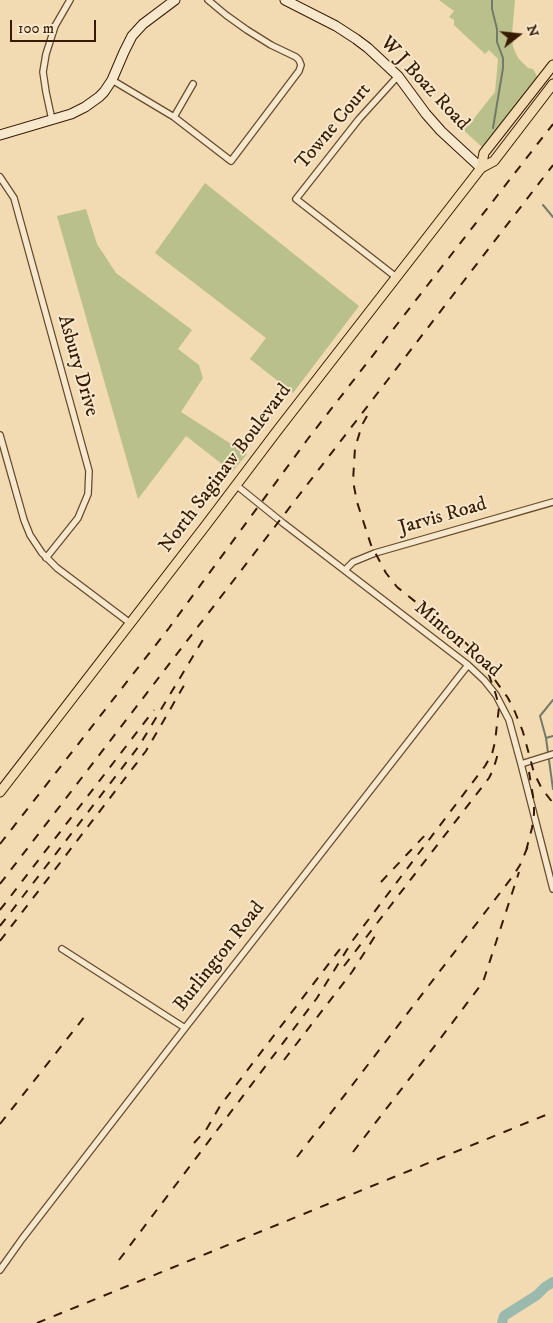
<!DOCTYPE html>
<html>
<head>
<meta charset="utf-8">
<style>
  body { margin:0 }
  #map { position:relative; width:553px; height:1323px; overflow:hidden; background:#f2dab2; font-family:"IM FELL DW Pica",serif }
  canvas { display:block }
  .north { position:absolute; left:493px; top:10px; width:50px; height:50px; -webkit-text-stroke:4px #f7e7cd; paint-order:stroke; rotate:74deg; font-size:14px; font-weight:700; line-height:20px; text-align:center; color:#361b00 }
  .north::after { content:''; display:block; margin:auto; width:18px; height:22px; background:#361b00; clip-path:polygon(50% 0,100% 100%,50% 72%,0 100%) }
  .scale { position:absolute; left:10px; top:20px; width:86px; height:22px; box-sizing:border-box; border:2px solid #361b00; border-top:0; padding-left:6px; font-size:15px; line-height:18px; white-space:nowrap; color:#361b00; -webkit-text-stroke:4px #f7e7cd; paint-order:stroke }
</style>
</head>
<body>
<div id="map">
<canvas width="553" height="1323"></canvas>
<div class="north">N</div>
<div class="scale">100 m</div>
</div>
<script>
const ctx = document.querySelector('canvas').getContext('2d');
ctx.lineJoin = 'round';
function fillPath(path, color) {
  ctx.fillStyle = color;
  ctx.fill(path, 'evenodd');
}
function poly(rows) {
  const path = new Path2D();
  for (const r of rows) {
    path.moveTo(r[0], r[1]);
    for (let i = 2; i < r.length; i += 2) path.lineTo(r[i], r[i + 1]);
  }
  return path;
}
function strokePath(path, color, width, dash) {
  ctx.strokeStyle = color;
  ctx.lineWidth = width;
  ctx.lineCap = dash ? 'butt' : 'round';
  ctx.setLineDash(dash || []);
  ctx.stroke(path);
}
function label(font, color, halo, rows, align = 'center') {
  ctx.font = font + ' "IM FELL DW Pica",serif';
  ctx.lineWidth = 4;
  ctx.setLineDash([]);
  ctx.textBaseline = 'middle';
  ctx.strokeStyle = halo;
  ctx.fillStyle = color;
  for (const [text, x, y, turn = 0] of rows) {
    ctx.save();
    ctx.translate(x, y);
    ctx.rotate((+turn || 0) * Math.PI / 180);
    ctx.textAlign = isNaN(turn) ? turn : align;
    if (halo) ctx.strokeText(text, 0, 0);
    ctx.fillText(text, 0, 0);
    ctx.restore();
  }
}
const green = poly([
  [439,0,515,0,512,34,513,47,518,58,528,68,533,69,538,78,483,148,460,127,468,126,495,92,498,59,489,50,485,54,454,25,454,20,449,17,454,11],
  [205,183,359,306,293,393,250,359,266,338,155,253],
  [86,209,97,244,116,273,192,330,178,349,199,365,203,378,181,412,247,454,232,472,186,436,138,499,57,216]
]);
const stream = poly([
  [492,0,492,9,497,29,497,42,503,58,503,68,493,128],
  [543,205,553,217],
  [553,700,540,716,546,738,553,789],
  [546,738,553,736]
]);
const river = poly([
  [502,1323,504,1316,537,1295,545,1287,553,1282]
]);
const street = poly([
  [112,80,174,117,231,161,299,71,301,65,299,60,296,57,271,45,247,30,226,15,208,0],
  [174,117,193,84],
  [52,120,46,92,43,72,46,54,55,26,70,0],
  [0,177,14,198,89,471,88,494,78,518,46,558],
  [396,277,296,199,359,119,398,76],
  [0,435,24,520,30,535,42,553,57,568,130,623],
  [236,485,283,523,468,665,484,680,496,695,509,720,521,764,553,889],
  [345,570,353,562,375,553,553,502],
  [521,764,553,754],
  [62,949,185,1028],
  [0,1270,22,1239,185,1028,468,665]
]);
const secondary = poly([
  [285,0,336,26,356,39,368,48,398,76,426,114,441,131,481,168],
  [0,135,71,114,85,107,99,97,104,92,112,80,124,52,132,36,143,24,175,0]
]);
const primary = poly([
  [481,168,484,153,553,65],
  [0,792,206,525,277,431,481,168,494,161,553,84]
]);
const rail = poly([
  [367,416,362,425,355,448,353,481,357,502,371,545,386,573,397,587,462,639,479,657],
  [495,680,508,698,515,712,523,732,534,773,542,789,553,803],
  [0,844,169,628,307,440,553,124],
  [526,851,532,828,534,814,534,802,529,772],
  [381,882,427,833],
  [0,884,553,165],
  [0,910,154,710],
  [0,926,139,746,207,633],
  [0,941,146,751,186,682],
  [344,966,489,778,493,770,497,757,497,752],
  [284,1060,352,972,377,933],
  [0,1124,89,1011],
  [194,1143,206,1130,220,1106,340,949],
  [353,1152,440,1039,480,986,484,979,519,872],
  [297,1157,513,876,520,865,528,846],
  [119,1260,317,998,353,940,485,766,492,754,495,742,499,707,496,695,489,675,475,652],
  [37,1323,553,1112]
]);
const streetNames = [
  ["W J Boaz Road",424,84,47],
  ["Towne Court",334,127,-50],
  ["Asbury Drive",77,366,74],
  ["North Saginaw Boulevard",226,469,-53],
  ["Jarvis Road",443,517,-16],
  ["Minton Road",457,640,40],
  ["Burlington Road",220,957,-52]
];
fillPath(green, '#bac08c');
strokePath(stream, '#737a68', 2);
strokePath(river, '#9bbaae', 10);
strokePath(street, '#654b2c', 8);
strokePath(secondary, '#361b00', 11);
strokePath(primary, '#361b00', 11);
strokePath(street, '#f7e7cd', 5.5);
strokePath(secondary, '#f7e7cd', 9);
strokePath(primary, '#f2dab2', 9);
strokePath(rail, '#361b00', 2, [9, 9]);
label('20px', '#361b00', '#f7e7cd', streetNames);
</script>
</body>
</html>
